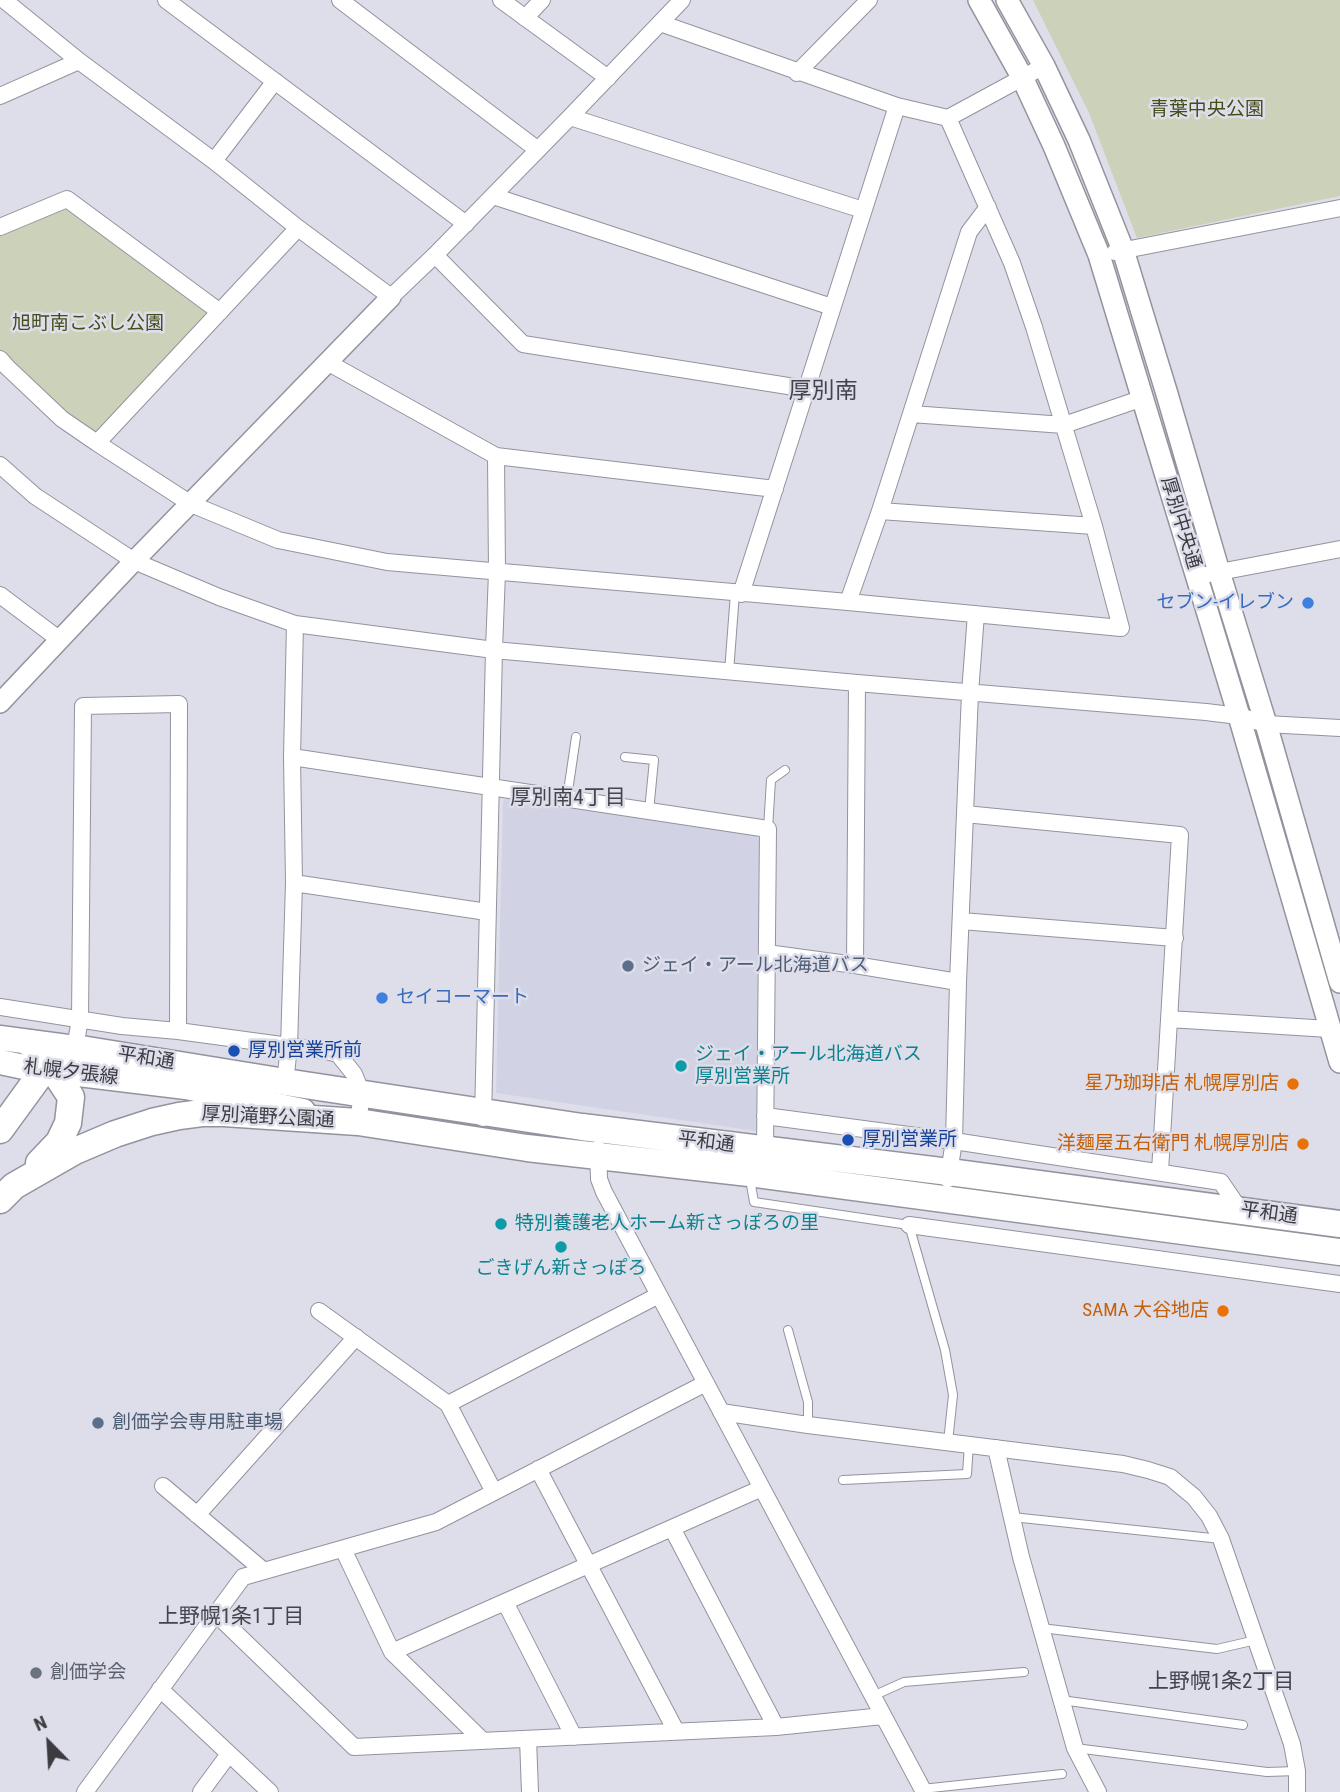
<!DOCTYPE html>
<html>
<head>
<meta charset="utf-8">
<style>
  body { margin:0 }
  #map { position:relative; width:1340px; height:1792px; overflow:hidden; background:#dedeea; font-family:"Roboto Condensed",sans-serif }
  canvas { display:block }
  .north { position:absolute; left:14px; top:1708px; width:70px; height:70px; -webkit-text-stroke:5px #dedeea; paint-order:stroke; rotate:336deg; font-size:19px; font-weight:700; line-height:28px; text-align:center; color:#3b3b40 }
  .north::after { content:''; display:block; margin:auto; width:24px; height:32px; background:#3b3b40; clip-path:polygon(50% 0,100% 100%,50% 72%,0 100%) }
</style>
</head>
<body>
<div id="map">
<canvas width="1340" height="1792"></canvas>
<div class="north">N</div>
</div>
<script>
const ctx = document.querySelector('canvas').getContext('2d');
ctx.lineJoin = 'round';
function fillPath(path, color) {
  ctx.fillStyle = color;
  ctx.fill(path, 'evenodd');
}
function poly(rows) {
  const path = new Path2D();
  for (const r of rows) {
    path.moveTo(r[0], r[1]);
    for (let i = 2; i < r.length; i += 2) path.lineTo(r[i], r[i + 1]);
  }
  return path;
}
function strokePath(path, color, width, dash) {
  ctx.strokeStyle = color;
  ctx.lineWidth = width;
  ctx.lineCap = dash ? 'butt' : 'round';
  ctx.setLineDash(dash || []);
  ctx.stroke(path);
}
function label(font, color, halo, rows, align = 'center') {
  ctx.font = font + ' "Roboto Condensed","Noto Sans JP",sans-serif';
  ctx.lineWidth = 5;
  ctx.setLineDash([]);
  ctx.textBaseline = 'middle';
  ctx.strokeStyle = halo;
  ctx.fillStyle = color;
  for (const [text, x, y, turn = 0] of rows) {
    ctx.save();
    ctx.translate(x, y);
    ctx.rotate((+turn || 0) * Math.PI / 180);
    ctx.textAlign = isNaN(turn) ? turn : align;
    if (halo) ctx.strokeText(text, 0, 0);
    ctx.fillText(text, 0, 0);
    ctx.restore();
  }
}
const built = poly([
  [508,797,753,832,759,840,756,1131,496,1093,503,801]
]);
const green = poly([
  [1033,0,1340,0,1340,196,1137,238,1089,113],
  [67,199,220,312,97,443,0,359,0,227]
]);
const service = poly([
  [729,672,735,593],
  [625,757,654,760,649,811],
  [567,798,576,737],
  [768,829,771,780,785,770],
  [750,1179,754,1202,909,1225,945,1350,953,1395,948,1442],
  [788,1330,808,1402,808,1425],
  [843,1480,967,1474,969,1444],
  [1012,1517,1221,1539],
  [1041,1628,1217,1649,1256,1640],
  [873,1696,904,1682,1024,1672],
  [1061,1700,1243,1725],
  [1075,1748,1267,1772,1297,1771],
  [922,1789,1062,1774]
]);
const minor = poly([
  [4,0,79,61],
  [166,0,466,224],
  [340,0,538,150],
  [501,0,608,78],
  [525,18,542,0],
  [660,23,897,106,948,118,1044,66],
  [797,73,869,0],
  [0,96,79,61,214,161,298,228,391,297,435,255,570,117,682,0],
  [570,117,863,210],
  [214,161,275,81],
  [493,196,832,307],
  [0,227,67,199,220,312],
  [1115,252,1340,208],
  [435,255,523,344,807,389],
  [0,359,7,367,62,419,97,443,191,504,278,540,387,562,848,602,1121,628,1094,526,1034,327,1012,263,948,118],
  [327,362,496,456,775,489],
  [911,414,1064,425,1143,398],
  [97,443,298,228],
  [0,465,35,496,134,561,219,597,295,624,494,650,857,683,1206,712,1239,716,1266,724,1340,728],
  [880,511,1094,526],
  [1209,574,1340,549],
  [741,594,897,106],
  [0,595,60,640],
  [848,602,880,511,969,232,988,207],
  [292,757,768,829,765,1150],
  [965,814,1180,835,1160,1171],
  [294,883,487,912],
  [961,921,1175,938],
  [767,953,855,965,958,982],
  [855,965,857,683],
  [0,1007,122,1026,178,1031,326,1051,338,1054,354,1074,362,1094,358,1122],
  [1169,1019,1329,1029],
  [75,1048,80,1019,83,706,179,704,178,1031],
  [285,1082,289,1047,294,883,292,757,295,624],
  [765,1116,954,1141,1221,1182,1240,1210],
  [483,1118,494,650,497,572,496,456],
  [598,1149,599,1179,604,1192,924,1792],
  [948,1179,954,1141,958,982,970,693,976,614],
  [909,1225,1340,1284],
  [319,1311,448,1404,494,1492],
  [448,1404,659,1295],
  [721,1412,808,1425,1123,1464,1148,1470,1170,1477,1194,1497,1209,1516,1221,1539,1292,1744,1297,1771,1297,1792],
  [996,1448,1021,1557,1075,1748,1098,1792],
  [538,1469,676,1731],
  [163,1486,264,1571],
  [197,1515,356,1337],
  [672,1528,776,1727],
  [343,1549,392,1652,483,1741],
  [505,1602,574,1737],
  [216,1614,354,1747,776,1727,883,1716],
  [392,1652,762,1488],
  [160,1689,270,1792],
  [528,1739,530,1792],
  [85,1792,243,1577,436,1522,706,1383],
  [201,1792,229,1754]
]);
const tertiary = poly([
  [0,703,134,561,391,297]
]);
const secondary = poly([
  [979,0,1022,77,1054,146,1099,255,1239,716,1340,1062],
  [1007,0,1044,66,1079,140,1123,250,1167,394,1219,572,1266,724,1340,982]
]);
const primary = poly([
  [0,1038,75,1048],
  [0,1062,43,1071,54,1071,186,1087,303,1111]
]);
const trunk = poly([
  [29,1043,44,1056,71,1097,68,1123,59,1142,39,1163],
  [0,1130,43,1071,75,1048,285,1082,582,1127,949,1172,1340,1224],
  [0,1200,14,1186,75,1151,115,1134,152,1122,179,1116,202,1113,224,1113,358,1122,527,1148,749,1173,1340,1252]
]);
const markers = [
  [1308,603,7,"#3f7fe0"],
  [628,966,7,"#5c6f8a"],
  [382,998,7,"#3f7fe0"],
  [234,1051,7,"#1a4fb4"],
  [681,1066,7,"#0f9aa8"],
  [1293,1084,7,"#e8710a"],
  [848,1140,7,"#1a4fb4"],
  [1303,1144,7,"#e8710a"],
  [501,1224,7,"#0f9aa8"],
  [561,1247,7,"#0f9aa8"],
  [1223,1311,7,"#e8710a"],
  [98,1423,7,"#5c6f8a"],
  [36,1673,7,"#6b7280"]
];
const parkNames = [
  ["青葉中央公園",1207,110],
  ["旭町南こぶし公園",88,324]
];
const streetNames = [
  ["厚別中央通",1180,523,73],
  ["平和通",146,1059,9],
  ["札幌夕張線",71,1073,7],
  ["厚別滝野公園通",268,1118,3],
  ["平和通",706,1143,7],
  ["平和通",1269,1214,8]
];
const shopNames = [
  ["セブン-イレブン",1294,603],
  ["セイコーマート",396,998,"left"]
];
const serviceNames = [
  ["ジェイ・アール北海道バス",642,966],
  ["創価学会専用駐車場",112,1423]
];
const transitNames = [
  ["厚別営業所前",248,1051],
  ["厚別営業所",862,1140]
];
const cultureNames = [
  ["ジェイ・アール北海道バス",695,1055],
  ["厚別営業所",695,1077],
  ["特別養護老人ホーム新さっぽろの里",515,1224],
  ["ごきげん新さっぽろ",561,1269,"center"]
];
const foodNames = [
  ["星乃珈琲店 札幌厚別店",1279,1084],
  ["洋麺屋五右衛門 札幌厚別店",1289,1144],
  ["SAMA 大谷地店",1209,1311]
];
const worshipNames = [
  ["創価学会",50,1673]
];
const neighbourhoodNames = [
  ["厚別南4丁目",568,799],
  ["上野幌1条1丁目",231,1618],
  ["上野幌1条2丁目",1221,1683]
];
const quarterNames = [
  ["厚別南",823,392]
];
fillPath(built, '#d1d2e4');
fillPath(green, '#ccd1b9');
strokePath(service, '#93939e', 10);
strokePath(minor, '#93939e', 18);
strokePath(tertiary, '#93939e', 22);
strokePath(secondary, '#93939e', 24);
strokePath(primary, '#93939e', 27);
strokePath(trunk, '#93939e', 29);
strokePath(service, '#fff', 8);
strokePath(minor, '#fff', 16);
strokePath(tertiary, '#fff', 19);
strokePath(secondary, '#fff', 21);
strokePath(primary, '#fff', 24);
strokePath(trunk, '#fff', 26);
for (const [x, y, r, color] of markers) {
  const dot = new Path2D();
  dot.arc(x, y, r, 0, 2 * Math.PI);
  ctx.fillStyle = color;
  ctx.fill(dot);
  strokePath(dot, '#dedeea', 2.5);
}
label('19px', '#454d1b', '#dedeea', parkNames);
label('19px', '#3b3b40', '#dedeea', streetNames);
label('19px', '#366cbe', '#dedeea', shopNames, 'right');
label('19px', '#4e5e75', '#dedeea', serviceNames, 'left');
label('19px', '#164399', '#dedeea', transitNames, 'left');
label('19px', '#0d838f', '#dedeea', cultureNames, 'left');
label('19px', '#c56008', '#dedeea', foodNames, 'right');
label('19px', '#5b616d', '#dedeea', worshipNames, 'left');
label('21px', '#44444d', '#dedeea', neighbourhoodNames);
label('23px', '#44444d', '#dedeea', quarterNames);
</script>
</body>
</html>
